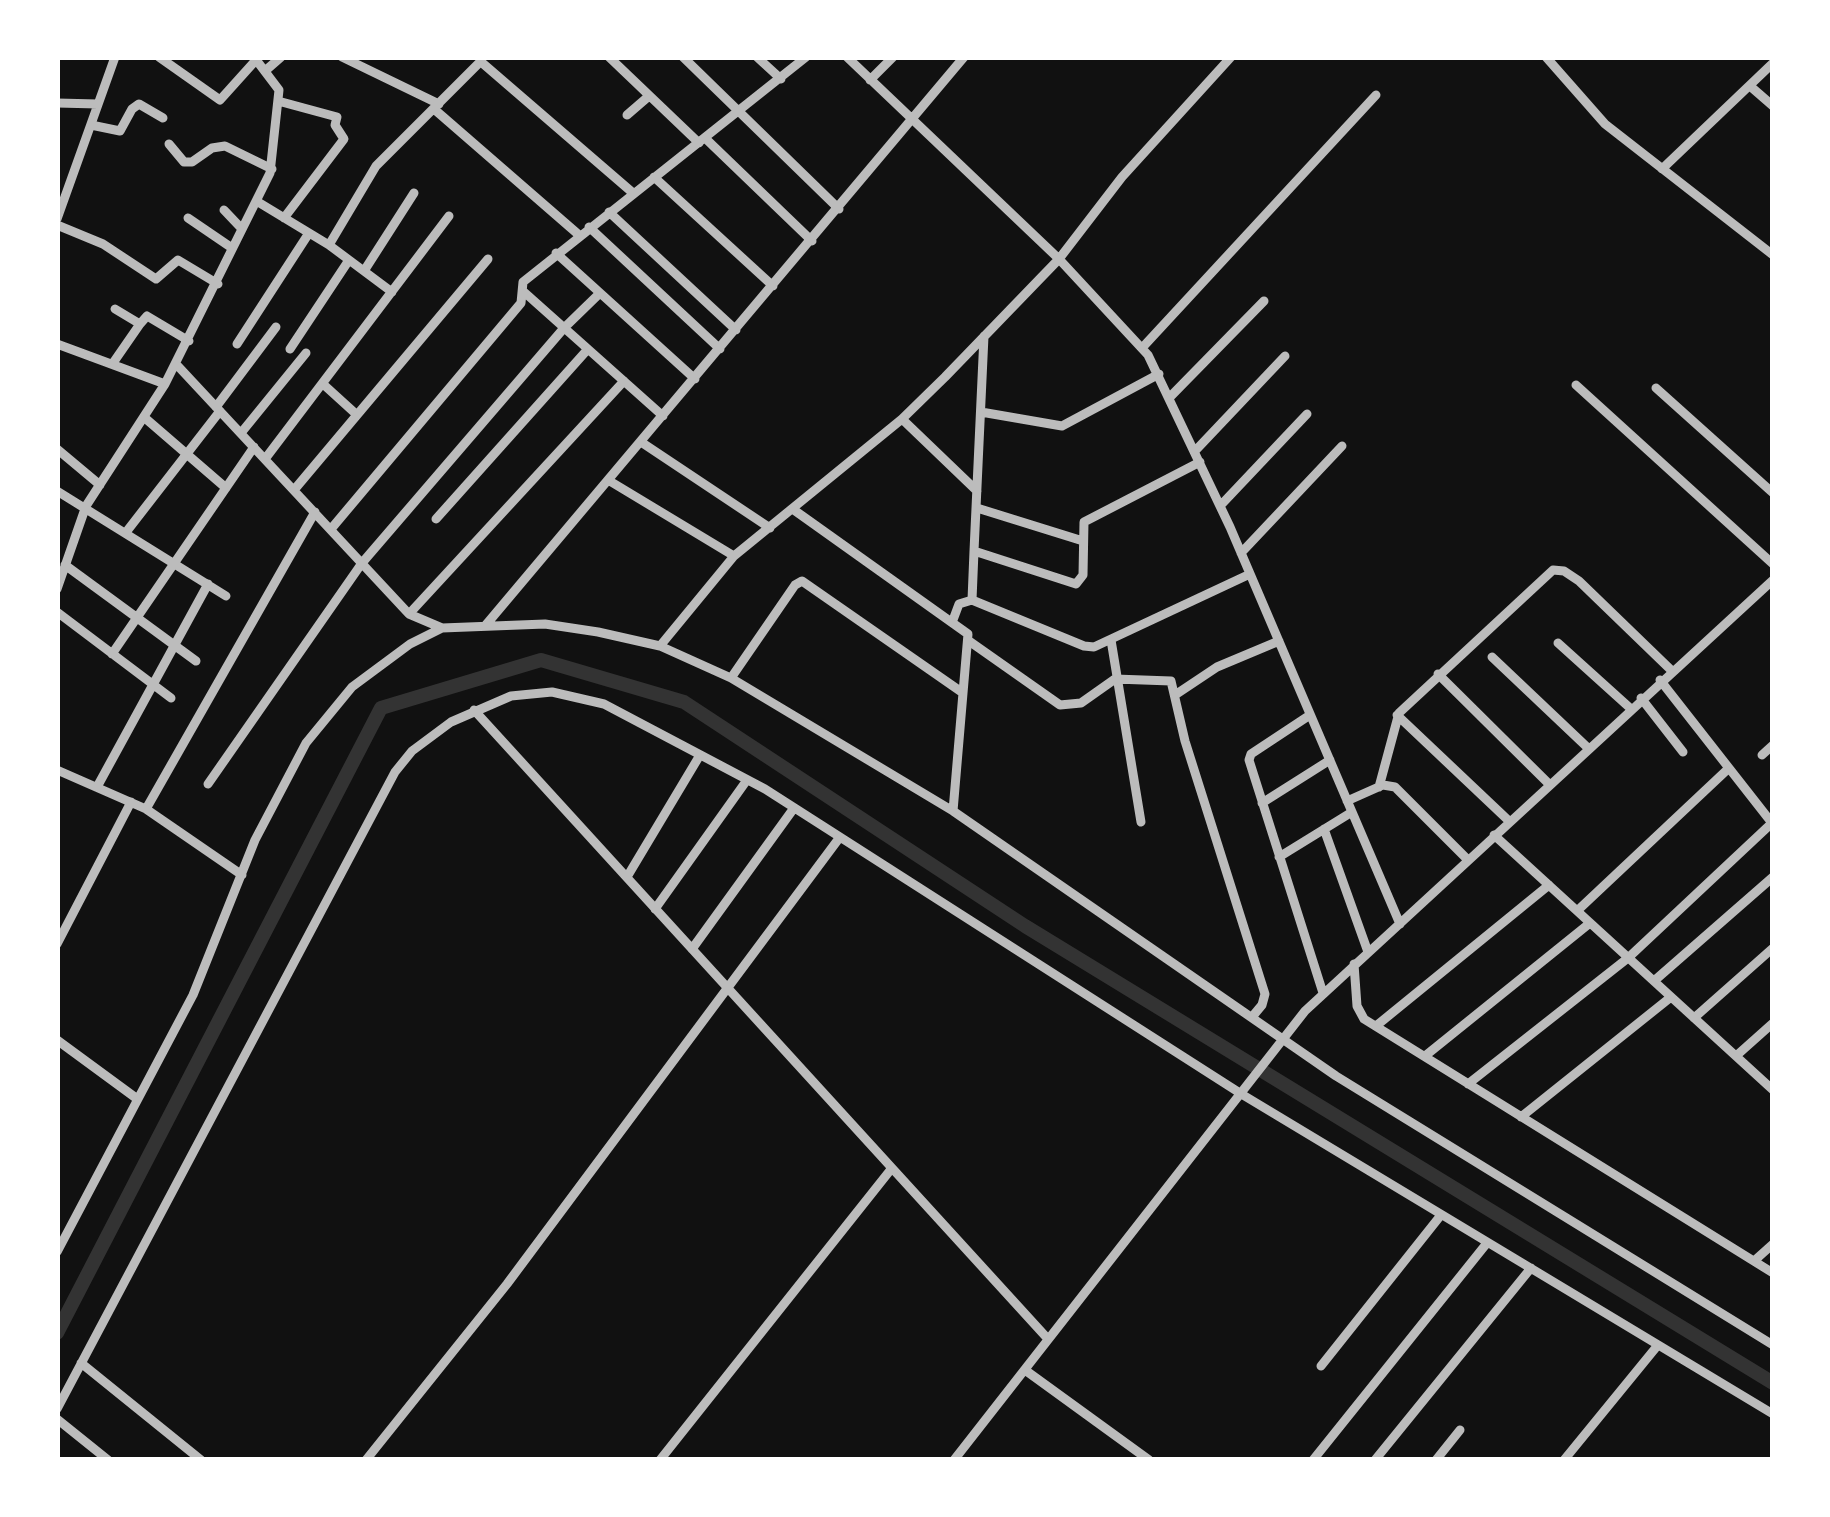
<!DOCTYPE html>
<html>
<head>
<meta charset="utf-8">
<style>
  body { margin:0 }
  #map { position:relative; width:1830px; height:1517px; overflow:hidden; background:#111; font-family:"Exo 2",sans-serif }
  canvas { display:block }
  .frame { position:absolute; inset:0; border:60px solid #fff; pointer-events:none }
</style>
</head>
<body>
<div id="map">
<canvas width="1830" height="1517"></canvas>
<div class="frame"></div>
</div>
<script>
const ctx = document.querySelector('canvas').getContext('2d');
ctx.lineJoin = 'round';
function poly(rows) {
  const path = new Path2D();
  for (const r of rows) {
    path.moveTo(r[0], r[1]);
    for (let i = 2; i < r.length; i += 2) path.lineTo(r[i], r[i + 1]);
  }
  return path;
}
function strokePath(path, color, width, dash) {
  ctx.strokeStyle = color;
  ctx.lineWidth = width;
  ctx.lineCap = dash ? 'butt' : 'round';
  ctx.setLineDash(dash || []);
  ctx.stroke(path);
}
const canal = poly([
  [57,1333,381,708,541,660,684,702,1025,926,1773,1383]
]);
const minor = poly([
  [159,57,220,100,256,60],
  [342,57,439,104],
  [609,57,699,143],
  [683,57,839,209],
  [757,57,781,79],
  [847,57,1059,259,1148,355,1230,527,1400,924],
  [1546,57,1605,124,1773,255],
  [480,61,633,193],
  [265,71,281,57],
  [870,80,893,57],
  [1750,86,1773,106],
  [278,101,337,117,335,125,344,139,284,218],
  [57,103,98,104],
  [434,109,579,235],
  [627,115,649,96],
  [91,125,120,131,132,109,139,104,163,118],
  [705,138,812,241],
  [169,144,184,162,192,162,212,148,225,146,272,169],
  [1662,169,1773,63],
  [654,177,773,286],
  [258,202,329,245,392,292],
  [224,210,242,229],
  [609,212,736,330],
  [188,218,232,248],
  [57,219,115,57],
  [57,225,103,244,156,279,178,260,218,284],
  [589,227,720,349],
  [329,245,376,166,480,62],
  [556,253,695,379],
  [364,271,414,193],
  [524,292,663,416],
  [115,309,140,324,147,316,189,341],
  [984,336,974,551,1076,584,1083,575,1084,522,1200,462],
  [57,344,165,384],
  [237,344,309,233],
  [1142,348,1376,95],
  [290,349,349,260],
  [113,363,140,324],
  [176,364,409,614,442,628,545,624,598,632,660,646,731,678,953,811,1336,1076,1773,1345],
  [323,384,356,414],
  [1576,385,1773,564],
  [1656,388,1773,493],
  [1170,397,1264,301],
  [216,407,276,327],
  [981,412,1062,426,1159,374],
  [145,418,226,488],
  [902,419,977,491],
  [241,433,306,353],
  [641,442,770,528],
  [57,449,100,485],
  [1195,451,1285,356],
  [265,459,449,216],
  [608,480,734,556],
  [294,490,488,259],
  [57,491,226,596],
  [1220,506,1307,414],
  [977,508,1083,541],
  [794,510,968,634,953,811],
  [436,519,588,349],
  [331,529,521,303,523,282,806,57],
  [127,531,220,411],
  [1241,553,1342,446],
  [65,565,196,661],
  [57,589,86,506,165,384,270,173,279,90,254,57],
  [972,600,974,551],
  [57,612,171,698],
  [409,614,624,381],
  [953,620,959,604,972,600,1084,646,1094,647,1250,574],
  [485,626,964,57],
  [1111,640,1141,822],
  [969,641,1060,705,1081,703,1115,679,1171,681,1185,741,1265,994,1262,1005,1252,1017],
  [1558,643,1630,708],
  [660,646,734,556,902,419,945,377,1059,259,1122,177,1231,57],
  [112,654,254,447],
  [1492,657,1588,748],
  [1438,674,1549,784],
  [731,678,795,585,802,581,963,693],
  [1660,680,1772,823],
  [1175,695,1217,667,1279,641],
  [1641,698,1683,752],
  [474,710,1048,1339],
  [1310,715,1251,754,1249,760,1323,993],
  [1397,715,1509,821],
  [1762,755,1773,745],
  [57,770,146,809,242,875],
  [208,784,362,563,564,328,600,293],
  [97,787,208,584],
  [1379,787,1399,713,1553,570,1564,571,1579,581,1671,670],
  [1347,801,1383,785,1395,787,1468,860],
  [1262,803,1330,760],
  [146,809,315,512],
  [1324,829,1368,952],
  [1494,835,1773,1090],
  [1279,857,1352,812],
  [627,877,700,755],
  [655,909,747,780],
  [1577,911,1729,768],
  [57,944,131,802],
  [692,949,794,808],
  [1354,964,1357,1006,1364,1019,1773,1273],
  [1654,981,1773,877],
  [1694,1018,1773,948],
  [1376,1026,1549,885],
  [57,1040,136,1098],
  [1425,1056,1590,923],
  [1736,1056,1773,1023],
  [1468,1084,1628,958,1773,822],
  [1521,1117,1671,997],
  [57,1252,193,995,255,840,306,743,352,687,410,644,442,628],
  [1754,1261,1773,1244],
  [81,1363,201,1460],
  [1321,1366,1441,1215],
  [1025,1370,1149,1460],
  [57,1409,395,772,412,751,451,722,511,696,552,692,604,704,765,789,1243,1095,1773,1414],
  [57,1419,108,1460],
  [366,1460,507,1284,840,837],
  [660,1460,892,1168],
  [954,1460,1305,1011,1773,580],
  [1313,1460,1487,1243],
  [1375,1460,1531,1268],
  [1436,1460,1460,1430],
  [1564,1460,1658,1345]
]);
strokePath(canal, '#333', 14);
strokePath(minor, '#bcbcbc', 9);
</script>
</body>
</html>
